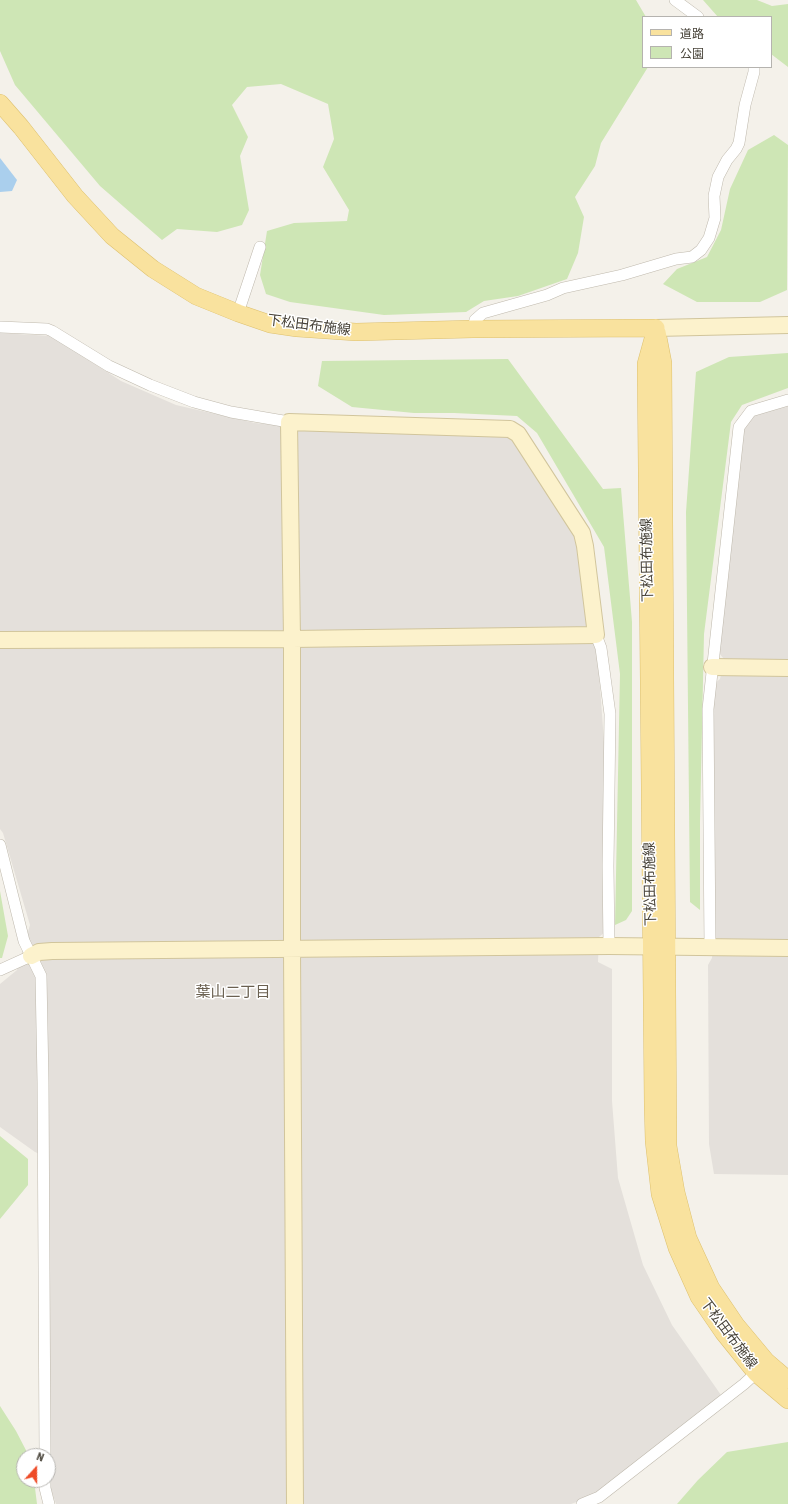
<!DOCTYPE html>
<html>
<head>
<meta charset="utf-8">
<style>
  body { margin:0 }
  #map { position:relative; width:788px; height:1504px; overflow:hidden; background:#f4f1ea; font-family:"Roboto Condensed","Noto Sans JP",sans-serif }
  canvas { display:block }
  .legend { position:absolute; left:642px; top:16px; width:130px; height:52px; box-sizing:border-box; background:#fff; border:1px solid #b5b3af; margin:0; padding:5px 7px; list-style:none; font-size:12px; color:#474238 }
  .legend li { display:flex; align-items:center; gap:8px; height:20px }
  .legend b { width:20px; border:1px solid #b5b3af }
  .north { position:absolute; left:16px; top:1448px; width:40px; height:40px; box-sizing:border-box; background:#fff; border:1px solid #b5b3af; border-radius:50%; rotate:21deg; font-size:11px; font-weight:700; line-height:16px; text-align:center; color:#474238 }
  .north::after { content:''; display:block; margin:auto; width:14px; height:18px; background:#ee4b27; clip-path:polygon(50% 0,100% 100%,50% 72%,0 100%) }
</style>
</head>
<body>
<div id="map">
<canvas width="788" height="1504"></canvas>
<ul class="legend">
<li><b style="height:5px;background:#f9e29e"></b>道路</li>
<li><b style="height:11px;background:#cee6b5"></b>公園</li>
</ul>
<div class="north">N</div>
</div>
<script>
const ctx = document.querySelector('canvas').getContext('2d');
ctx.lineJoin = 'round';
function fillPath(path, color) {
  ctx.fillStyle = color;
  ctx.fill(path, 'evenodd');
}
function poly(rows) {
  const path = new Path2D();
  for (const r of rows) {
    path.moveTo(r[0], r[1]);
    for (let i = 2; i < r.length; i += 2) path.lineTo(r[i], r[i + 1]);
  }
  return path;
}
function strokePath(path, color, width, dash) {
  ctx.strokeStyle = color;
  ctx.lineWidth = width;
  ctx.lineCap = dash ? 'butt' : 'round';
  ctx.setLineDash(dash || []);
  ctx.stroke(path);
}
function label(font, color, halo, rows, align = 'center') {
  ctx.font = font + ' "Roboto Condensed","Noto Sans JP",sans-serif';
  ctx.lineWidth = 3;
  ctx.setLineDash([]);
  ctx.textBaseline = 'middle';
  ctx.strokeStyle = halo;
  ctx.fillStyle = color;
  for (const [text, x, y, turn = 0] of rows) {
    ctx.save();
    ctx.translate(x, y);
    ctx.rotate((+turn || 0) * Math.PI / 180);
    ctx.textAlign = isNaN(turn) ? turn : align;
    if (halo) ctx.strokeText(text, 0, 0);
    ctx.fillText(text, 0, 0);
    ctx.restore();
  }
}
const industrial = poly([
  [0,333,52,336,121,381,176,405,255,423,308,428,396,434,507,434,520,444,580,541,597,646,606,769,605,932,599,937,598,962,612,969,612,1101,618,1178,643,1265,672,1325,721,1395,596,1495,571,1504,56,1504,49,1484,49,1158,35,1152,0,1127,0,984,17,970,30,925,3,833,0,829],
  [788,403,788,1175,714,1174,709,1144,708,965,712,958,713,931,713,685,720,679,724,659,717,651,742,428,753,413]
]);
const green = poly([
  [0,0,636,0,646,17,643,17,643,67,648,67,601,143,595,166,575,197,584,217,578,253,567,279,518,296,484,301,466,312,384,315,290,302,266,294,260,275,267,231,294,223,347,221,349,210,323,167,334,139,328,104,281,84,247,87,232,105,248,137,240,156,249,210,242,225,217,232,177,229,162,240,100,186,15,85,0,51],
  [703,0,757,0,772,6,788,4,788,67,771,54,771,17,718,17],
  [774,135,788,145,787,290,760,302,697,302,663,284,677,269,707,257,721,230,730,189,748,150],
  [788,353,788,388,742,405,731,422,704,634,700,822,700,910,690,902,686,512,696,372,729,357],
  [508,359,603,489,621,488,632,622,632,911,626,920,615,925,620,674,604,547,537,433,517,416,454,413,414,413,352,407,318,386,322,361],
  [0,891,8,936,2,958,0,958],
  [0,1136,28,1159,28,1185,0,1219],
  [0,1406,16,1431,29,1456,24,1456,24,1480,34,1480,37,1504,0,1504],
  [788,1442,788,1504,677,1504,698,1480,727,1452]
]);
const water = poly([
  [0,158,17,180,12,191,0,192]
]);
const street = poly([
  [675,0,698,17],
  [238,313,260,247],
  [0,327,47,329,52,331,109,366,150,385,194,402,231,412,289,422],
  [473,329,475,320,483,313,547,295,563,288,622,275,676,259,692,257,701,250,709,238,715,218,714,196,718,177,727,160,736,149,739,143,745,105,754,72,754,67],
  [596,635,601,648,610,714,608,866,609,946],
  [0,845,24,941,41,976,43,1082,45,1456],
  [710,947,708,709,739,427,751,411,788,400],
  [0,970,31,956],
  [45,1480,45,1488,49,1504],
  [582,1504,599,1497,744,1384,756,1373]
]);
const secondary = poly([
  [656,328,788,325],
  [0,640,292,639,596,635,585,546,582,533,518,434,510,429,289,422,292,639,292,949,295,1504],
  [712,667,788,668],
  [31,956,39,952,52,951,609,946,788,948]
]);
const primary = poly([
  [0,103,21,127,75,196,112,236,153,269,196,296,238,313,270,324,297,328,356,332,473,329,656,328],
  [656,328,646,364,653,1105,654,1141,660,1194,677,1248,699,1297,723,1332,756,1373,788,1400],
  [657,332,663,363,668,1146,676,1192,688,1238,711,1288,736,1325,766,1361,788,1380]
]);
const streetNames = [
  ["下松田布施線",309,326,7],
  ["下松田布施線",648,560,-91],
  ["下松田布施線",651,884,-91],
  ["下松田布施線",728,1334,53]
];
const neighbourhoodNames = [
  ["葉山二丁目",233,993]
];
fillPath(industrial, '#e4e0db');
fillPath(green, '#cee6b5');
fillPath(water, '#aacfed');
strokePath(street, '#bfb9ad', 12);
strokePath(secondary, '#d1c59c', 18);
strokePath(primary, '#ddc06e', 18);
strokePath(street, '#fff', 11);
strokePath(secondary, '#fcf2cc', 16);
strokePath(primary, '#f9e29e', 17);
label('14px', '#474238', '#fff', streetNames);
label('15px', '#6a6050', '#fff', neighbourhoodNames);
</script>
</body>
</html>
